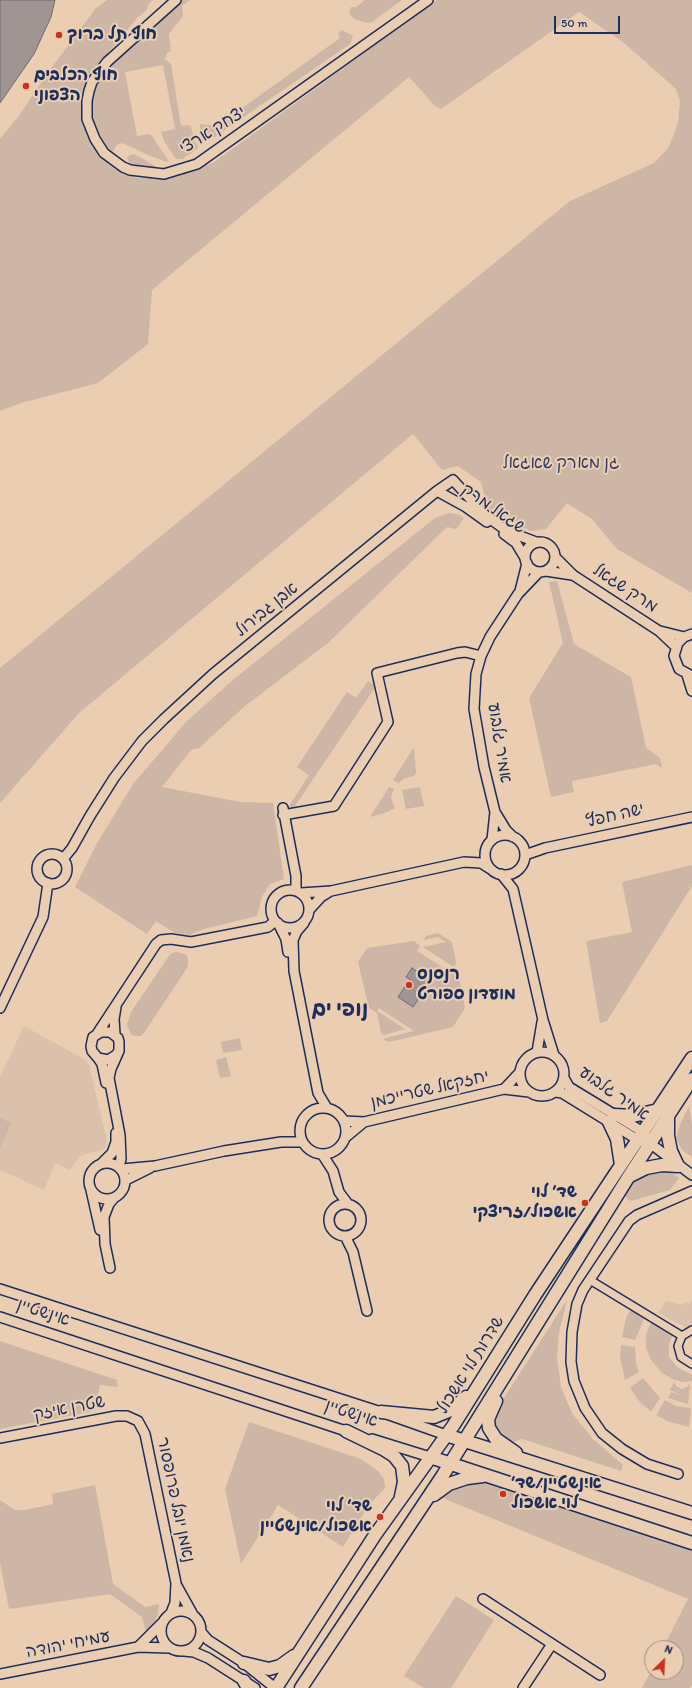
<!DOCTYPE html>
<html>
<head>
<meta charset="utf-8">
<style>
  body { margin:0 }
  #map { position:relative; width:692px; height:1688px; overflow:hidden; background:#ebcdb1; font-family:Itim,sans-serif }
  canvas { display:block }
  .north { position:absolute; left:644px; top:1640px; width:40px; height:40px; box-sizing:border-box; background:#ebcdb1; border:1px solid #988e90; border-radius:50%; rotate:24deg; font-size:11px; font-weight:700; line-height:16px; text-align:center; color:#1b2f5e }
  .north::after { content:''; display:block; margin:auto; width:14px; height:18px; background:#c8321e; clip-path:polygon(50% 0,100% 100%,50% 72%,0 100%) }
  .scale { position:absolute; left:554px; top:16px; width:66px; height:18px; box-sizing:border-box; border:2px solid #1b2f5e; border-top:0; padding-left:5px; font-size:12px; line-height:14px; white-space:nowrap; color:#1b2f5e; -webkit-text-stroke:3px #ebcdb1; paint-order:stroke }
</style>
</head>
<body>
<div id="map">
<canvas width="692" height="1688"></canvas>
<div class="north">N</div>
<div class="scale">50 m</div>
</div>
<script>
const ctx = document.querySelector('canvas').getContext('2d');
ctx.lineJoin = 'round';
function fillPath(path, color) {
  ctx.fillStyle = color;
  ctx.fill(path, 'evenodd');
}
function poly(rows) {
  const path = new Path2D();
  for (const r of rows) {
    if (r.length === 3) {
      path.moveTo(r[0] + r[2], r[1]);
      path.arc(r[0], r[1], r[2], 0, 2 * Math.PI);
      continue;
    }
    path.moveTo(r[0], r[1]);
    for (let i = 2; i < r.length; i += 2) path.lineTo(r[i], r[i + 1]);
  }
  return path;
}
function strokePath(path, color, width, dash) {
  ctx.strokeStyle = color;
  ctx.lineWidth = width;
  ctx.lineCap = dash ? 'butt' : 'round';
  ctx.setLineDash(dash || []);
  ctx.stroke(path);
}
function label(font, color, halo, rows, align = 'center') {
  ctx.font = font + ' Itim,"Playpen Sans Hebrew",sans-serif';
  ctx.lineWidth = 4;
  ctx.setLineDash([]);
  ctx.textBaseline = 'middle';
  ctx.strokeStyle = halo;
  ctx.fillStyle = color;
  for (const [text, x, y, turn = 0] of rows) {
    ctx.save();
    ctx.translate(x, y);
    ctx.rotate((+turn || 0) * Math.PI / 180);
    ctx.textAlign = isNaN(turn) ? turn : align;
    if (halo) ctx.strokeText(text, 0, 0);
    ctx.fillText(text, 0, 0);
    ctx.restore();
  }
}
const built = poly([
  [24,1026,86,1060,89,1065,107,1141,105,1149,80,1156,70,1170,55,1163,44,1190,0,1170,0,1077],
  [692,1300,692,1328,689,1329,658,1313,666,1301,683,1305,685,1302,689,1304]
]);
const green = poly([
  [107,0,153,0,148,5,147,10,138,17,97,66,84,89,82,103,82,117,90,138,116,168,137,178,168,178,213,163,437,0,692,0,692,593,617,549,592,519,567,503,546,529,531,531,508,522,487,507,481,482,458,466,442,470,413,434,79,713,0,803,0,668,570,201,654,163,669,147,678,123,680,101,676,89,623,42,579,12,441,109,435,106,409,77,152,290,148,344,98,383,21,403,0,411,0,139,18,117,52,67,96,8],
  [182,0,190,0,182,6,183,16,169,34,171,51,167,53,165,59,171,64,181,126,189,125,191,127,195,142,198,146,197,149,182,159,176,159,164,141,161,132,175,129,163,65,125,72,137,136,149,134,152,136,168,160,167,162,148,155,123,143,117,145,111,154,97,136,91,115,92,93,95,84,102,73,115,59],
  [365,0,402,0,372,22,368,23,354,19,349,13,351,7,356,7],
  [342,30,353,36,350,44,213,138,203,141,201,139,200,124,217,126,340,38,338,33],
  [134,154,145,160,161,170,131,166,127,158,130,155],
  [448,513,457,514,464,518,456,529,447,527,328,643,245,706,199,748,191,750,162,787,240,802,273,803,284,879,270,884,262,897,257,916,204,929,189,935,175,933,156,921,147,934,75,887,96,845,133,784,187,721,234,679,435,518],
  [557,581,574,644,631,677,646,748,660,758,662,768,656,764,572,781,574,792,551,797,529,698,563,643,549,582],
  [368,681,376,686,293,809,289,806,309,775,297,767,347,692,356,698],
  [414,747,416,773,414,776,405,778,398,783,393,780],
  [389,787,394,789,391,797,395,808,385,813,370,817],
  [420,787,424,806,406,809,402,790],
  [692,865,692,886,607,1021,600,1023,586,941,632,932,622,882],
  [438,933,452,942,456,962,455,966,452,966,423,947,446,942,438,937,424,940,426,936],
  [414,941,420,946,417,951,456,976,456,973,458,973,465,1008,453,1027,389,1042,384,1040,385,1038,414,1031,379,1008,377,1011,405,1029,384,1035,381,1033,377,1013,369,1008,358,962,367,948],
  [178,952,187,955,188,963,187,968,144,1033,141,1036,134,1036,131,1034,127,1025,131,1012,169,956,172,953],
  [240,1038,242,1050,223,1053,221,1042],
  [226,1057,231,1076,220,1078,216,1060],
  [689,1106,692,1125,692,1157,682,1150,676,1138,681,1122],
  [0,1118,11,1123,0,1148],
  [665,1169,679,1178,670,1190,631,1201,623,1195,638,1177,653,1171],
  [567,1300,559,1332,557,1357,561,1387,572,1413,593,1439,623,1465,621,1471,522,1439,513,1442,503,1438,495,1431,492,1422,500,1404],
  [631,1309,645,1317,635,1340,622,1337,626,1318],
  [652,1320,674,1333,669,1343,669,1357,677,1367,692,1375,692,1381,683,1382,672,1379,661,1372,651,1360,646,1348,646,1334],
  [0,1341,117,1380,118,1387,100,1385,95,1411,0,1429],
  [621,1345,635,1347,636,1363,639,1372,625,1380,620,1357],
  [643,1378,660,1398,651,1412,639,1401,630,1388],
  [674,1382,677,1387,682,1389,687,1387,690,1384,688,1404,668,1398,671,1392,683,1396,670,1390],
  [665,1400,676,1406,691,1408,689,1427,667,1421,656,1415],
  [249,1422,361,1459,378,1471,384,1479,385,1488,369,1505,343,1547,278,1505,241,1564,225,1489],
  [490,1481,692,1547,692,1685,690,1688,642,1688,652,1669,652,1672,676,1672,676,1648,663,1648,688,1599,438,1496,445,1489,468,1482],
  [95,1485,113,1584,145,1607,159,1604,158,1614,154,1624,146,1632,142,1617,110,1594,9,1609,0,1563,0,1500,15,1510,25,1510,53,1504,52,1494],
  [456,1596,494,1620,451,1688,424,1688,404,1676]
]);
const water = poly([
  [0,0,55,0,51,17,34,54,0,103,0,0],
  [412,968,431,981,413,1007,398,997,410,979,406,977,412,968]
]);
const pedestrian = poly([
  [590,1280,682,1336],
  [692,1330,682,1336,678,1346,681,1357,692,1364]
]);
const minor = poly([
  [176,0,107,62,92,82,89,91,87,101,87,119,95,139,104,153,123,167,130,170,164,174,197,164,428,0],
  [437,491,466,507,487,522],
  [504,534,516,543,525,558],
  [540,557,15],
  [555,557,573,575,659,631,676,647],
  [546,571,572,575],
  [520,591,527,563],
  [660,631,684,637],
  [692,634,684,637,678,643,674,656,679,669,692,676],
  [687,675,692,691],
  [283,808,296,876,296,890],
  [495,812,506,830,513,837],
  [283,815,334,806,388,722,377,673,457,653,465,652,481,656],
  [505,855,20],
  [492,840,495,812,484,767,474,709,476,674,481,656,490,637,518,594,539,572],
  [52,869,15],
  [525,855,545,848,692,817],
  [63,859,72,848,90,816,114,778,142,741,164,719,213,674,437,491,453,480,485,515,507,531,536,542],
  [501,874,513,889,543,1020,554,1055],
  [290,909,19],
  [301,893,331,891,464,862,481,863,492,870],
  [310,909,321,897,329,892],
  [278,923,286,939,288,952],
  [304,923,297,931,293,940,294,971,318,1093,327,1108],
  [0,1008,43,917,48,883],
  [97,1034,156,944,161,940,171,939,191,942,268,927,275,921],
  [115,1034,114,1019,116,1007],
  [542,1074,22],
  [537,1052,542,1022],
  [98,1058,102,1064,106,1083],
  [564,1078,569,1087,643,1132,651,1144,692,1175],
  [504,1089,520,1072],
  [556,1092,562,1093,638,1140,644,1142],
  [323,1131,23],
  [344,1121,364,1122,504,1089,529,1092],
  [346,1137,364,1122],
  [322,1154,333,1171,339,1192,348,1204],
  [107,1181,18],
  [101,1164,112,1153,116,1142,116,1133],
  [119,1166,121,1159,120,1135,109,1078,111,1069,119,1051,119,1042,118,1038,110,1032,101,1032,93,1037,91,1046,92,1051,98,1058,108,1060,116,1055,119,1051],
  [122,1169,155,1166,224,1151,281,1142,303,1142],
  [126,1180,150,1168],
  [91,1190,100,1230],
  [345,1220,16],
  [345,1236,353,1252,367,1311],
  [110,1268,105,1244,104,1217,109,1204,114,1198],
  [0,1289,381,1412,446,1435],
  [0,1317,352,1433],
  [0,1438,116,1416,127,1416,138,1421,145,1434,176,1583,175,1603,171,1613],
  [372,1439,430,1457],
  [678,1474,647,1464,622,1449,602,1433,585,1408,574,1381,571,1362,572,1332,577,1304,583,1290,629,1221,637,1215,692,1191],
  [177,1586,192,1613],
  [483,1599,600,1675],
  [181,1631,20],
  [201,1632,208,1640,244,1663,275,1688],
  [138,1647,162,1623],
  [184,1651,194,1652,208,1658,255,1688],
  [0,1674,138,1647,169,1648],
  [523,1688,552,1644]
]);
const tertiary = poly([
  [614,1115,633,1116,658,1110],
  [609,1122,617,1139,621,1165],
  [630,1176,646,1168,662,1165,678,1166,671,1151,668,1136,668,1118],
  [496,1401,488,1419,489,1428,496,1439,516,1453],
  [381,1412,434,1417,451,1410,466,1397],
  [346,1431,383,1449,394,1456,402,1466,404,1482,401,1496],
  [446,1435,692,1513],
  [430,1457,692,1543],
  [434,1495,449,1484,467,1478,483,1476],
  [244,1663,269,1669,280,1666,294,1656],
  [244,1681,248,1688],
  [276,1688,375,1535,453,1426,535,1295,692,1058],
  [301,1688,443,1475,629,1176,692,1079]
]);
const markers = [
  [59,35,4,"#c8321e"],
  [26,86,4,"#c8321e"],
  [409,985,4,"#c8321e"],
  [585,1203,4,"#c8321e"],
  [503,1494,4,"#c8321e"],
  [380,1517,4,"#c8321e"]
];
const poiNames = [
  ["חוף תל ברוך",67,35],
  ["חוף הכלבים",34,76],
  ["הצפוני",34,96],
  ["רנסנס",417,975],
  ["מועדון ספורט",417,995],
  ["שד׳ לוי",577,1193,"right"],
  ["אשכול/זריצקי",577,1213,"right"],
  ["אינשטיין/שד׳",511,1484],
  ["לוי אשכול",511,1504],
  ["שד׳ לוי",372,1507,"right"],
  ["אשכול/אינשטיין",372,1527,"right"]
];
const streetNames = [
  ["יצחק ארצי",213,131,-32],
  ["שגאל מרק",493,509,35],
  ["מרק שגאל",625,589,33],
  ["אבן גבירול",267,610,-39],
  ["אמיר גלבוע",499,743,81],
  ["ישה חפץ",615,816,-13],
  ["יחזקאל שטרייכמן",430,1090,-13],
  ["אמיר גלבוע",614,1094,35],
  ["אינשטיין",43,1313,18],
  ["שדרות לוי אשכול",471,1365,-58],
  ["שטרן איזק",69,1409,-11],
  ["אינשטיין",351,1414,18],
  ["נאמן יובל פרופסור",175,1500,78],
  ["עמיחי יהודה",68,1645,-11]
];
const parkNames = [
  ["גן מארק שאגאל",561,464]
];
const districtNames = [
  ["נופי ים",340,1011]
];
fillPath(built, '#dbc1ab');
fillPath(green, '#cdb6a5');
fillPath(water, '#a19593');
strokePath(water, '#6b6c7e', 1);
strokePath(pedestrian, '#1b2f5e', 10);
strokePath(minor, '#1b2f5e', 12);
strokePath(tertiary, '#1b2f5e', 15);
strokePath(pedestrian, '#ebcdb1', 7);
strokePath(minor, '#ebcdb1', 9);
strokePath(tertiary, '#ebcdb1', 12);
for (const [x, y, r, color] of markers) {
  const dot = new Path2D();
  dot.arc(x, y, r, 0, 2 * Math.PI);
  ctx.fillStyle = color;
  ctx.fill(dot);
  strokePath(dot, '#ebcdb1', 1.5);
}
label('bold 17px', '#1b2f5e', '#ebcdb1', poiNames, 'left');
label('17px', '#1b2f5e', '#ebcdb1', streetNames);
label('17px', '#2d3c65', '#ebcdb1', parkNames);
label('bold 21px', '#1b2f5e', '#ebcdb1', districtNames);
</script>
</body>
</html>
